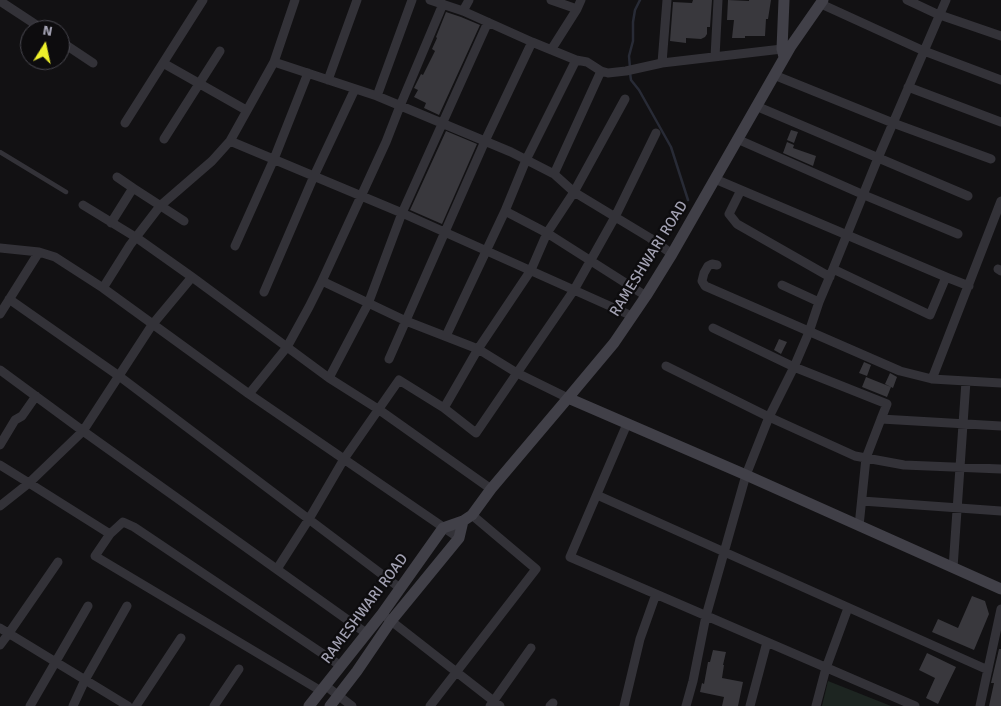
<!DOCTYPE html>
<html>
<head>
<meta charset="utf-8">
<style>
  body { margin:0 }
  #map { position:relative; width:1001px; height:706px; overflow:hidden; background:#121113; font-family:Signika,sans-serif }
  canvas { display:block }
  .north { position:absolute; left:20px; top:20px; width:50px; height:50px; box-sizing:border-box; background:#0d0c0e; border:1px solid #494850; border-radius:50%; rotate:10deg; font-size:14px; font-weight:700; line-height:20px; text-align:center; color:#a3a2b3 }
  .north::after { content:''; display:block; margin:auto; width:18px; height:22px; background:#eff12b; clip-path:polygon(50% 0,100% 100%,50% 72%,0 100%) }
</style>
</head>
<body>
<div id="map">
<canvas width="1001" height="706"></canvas>
<div class="north">N</div>
</div>
<script>
const ctx = document.querySelector('canvas').getContext('2d');
ctx.lineJoin = 'round';
function fillPath(path, color) {
  ctx.fillStyle = color;
  ctx.fill(path, 'evenodd');
}
function poly(rows) {
  const path = new Path2D();
  for (const r of rows) {
    path.moveTo(r[0], r[1]);
    for (let i = 2; i < r.length; i += 2) path.lineTo(r[i], r[i + 1]);
  }
  return path;
}
function strokePath(path, color, width, dash) {
  ctx.strokeStyle = color;
  ctx.lineWidth = width;
  ctx.lineCap = dash ? 'butt' : 'round';
  ctx.setLineDash(dash || []);
  ctx.stroke(path);
}
function label(font, color, halo, rows, align = 'center') {
  ctx.font = font + ' Signika,sans-serif';
  ctx.lineWidth = 4.5;
  ctx.setLineDash([]);
  ctx.textBaseline = 'middle';
  ctx.strokeStyle = halo;
  ctx.fillStyle = color;
  for (const [text, x, y, turn = 0] of rows) {
    ctx.save();
    ctx.translate(x, y);
    ctx.rotate((+turn || 0) * Math.PI / 180);
    ctx.textAlign = isNaN(turn) ? turn : align;
    if (halo) ctx.strokeText(text, 0, 0);
    ctx.fillText(text, 0, 0);
    ctx.restore();
  }
}
const green = poly([
  [828,681,891,706,822,706]
]);
const stream = poly([
  [630,68,629,56,633,41,633,22,635,10,640,0],
  [630,73,631,80,639,90,671,147,688,200]
]);
const building = poly([
  [693,0,712,0,710,27,707,27,707,34,705,37,701,39,686,38,686,43,670,41,673,2,692,3],
  [728,0,749,1,749,0,771,0,768,19,766,19,765,36,745,36,745,38,732,38,734,20,727,20],
  [446,12,461,17,480,25,439,115,424,108,426,103,414,97,418,90,414,88,421,74,423,75,435,51,432,49,437,38,436,37],
  [791,130,798,132,794,143,787,140],
  [446,131,477,144,442,224,410,210],
  [787,142,794,145,793,148,816,156,813,166,783,153],
  [779,339,787,342,781,354,774,350],
  [864,362,871,365,867,376,859,373],
  [890,373,897,377,893,388,885,384],
  [866,377,891,387,887,397,862,387],
  [972,596,985,601,989,614,974,650,932,632,938,619,958,628],
  [999,649,1001,649,1001,706,989,706,994,683,991,683],
  [713,650,726,652,723,665,724,665,722,678,743,682,738,706,722,706,724,697,700,692,702,683,704,684,708,662,710,662],
  [927,653,956,667,938,704,926,698,935,678,919,670]
]);
const lane = poly([
  [0,152,66,192]
]);
const street = poly([
  [430,0,463,11,532,42,576,60,587,62,601,71,608,73,626,71,662,63,782,49],
  [551,0,577,9],
  [907,0,937,14,1001,36],
  [0,1,44,30],
  [443,4,400,106,386,142,322,281,406,321,478,349,444,408,476,433,517,373,568,398],
  [821,4,924,51,1001,80],
  [463,11,469,0],
  [60,41,93,63],
  [551,50,577,9,581,0],
  [715,57,718,0],
  [274,62,377,96,511,152,554,174,574,192,650,238,672,254],
  [163,63,246,110],
  [662,63,667,0],
  [774,75,893,123,991,159],
  [328,80,357,0],
  [908,87,1001,122],
  [377,96,412,0],
  [625,99,574,192,547,233,531,270,478,349,517,373,574,290,615,217,656,133],
  [756,106,968,196],
  [125,123,203,0],
  [164,139,220,51],
  [737,139,864,195,958,234],
  [230,141,402,213,632,316],
  [554,174,601,71],
  [117,177,133,188],
  [715,179,946,277],
  [741,190,729,214,737,224,830,277],
  [1001,201,932,379,1001,383],
  [83,205,137,238,192,277,329,378,378,409,491,489],
  [505,211,547,233,646,296],
  [111,223,133,188,184,221],
  [235,246,274,159,308,73],
  [0,248,39,252,55,257,103,288,249,394,459,538],
  [717,265,712,264,708,266,704,273,702,281,705,286,900,371,932,379],
  [833,269,878,158,946,0],
  [998,269,1001,271],
  [782,285,819,302],
  [103,288,130,245,160,206,212,161,230,141,274,62,295,0],
  [264,292,314,176,355,89],
  [9,299,119,376,400,588],
  [0,314,39,252],
  [713,328,794,367,887,404,881,419],
  [446,336,505,211,526,160,576,60],
  [389,359,485,141,532,42],
  [666,366,769,417,855,456,904,465,1001,469],
  [0,370,83,431,366,633],
  [329,378,368,304,402,213,488,22],
  [249,394,287,347,309,307,322,281],
  [627,424,570,557,915,706],
  [0,445,15,420,22,416,36,396],
  [0,465,29,483,83,431,152,325,192,277],
  [597,495,988,670],
  [862,501,1001,511],
  [0,506,29,483,110,534,95,556,321,691],
  [859,526,866,458,881,419,1001,426],
  [110,534,123,522,134,527,341,666],
  [953,568,966,381],
  [277,569,309,519,344,459,399,380,444,408],
  [386,617,500,706],
  [0,628,128,706],
  [0,645,9,633,58,562],
  [326,686,352,706],
  [30,706,88,606],
  [73,706,85,680,127,606],
  [136,706,181,638],
  [214,706,239,669],
  [430,706,536,569,472,515],
  [490,706,531,648],
  [550,706,553,703],
  [624,706,640,639,656,594],
  [686,706,693,681,706,616,746,475,769,417,794,367,809,332,819,302,833,269,930,315,946,277,969,286],
  [750,706,767,642],
  [816,706,826,668,848,608],
  [980,706,1001,609]
]);
const secondary = poly([
  [784,0,782,49,784,57],
  [568,398,746,475,1001,589],
  [309,706,382,614,443,528,463,521,472,515,491,489,568,398,614,343,646,296,672,254,791,46,823,0],
  [330,706,357,671,391,621,459,538,463,521]
]);
const streetNames = [
  ["RAMESHWARI ROAD",649,259,-58],
  ["RAMESHWARI ROAD",365,609,-53]
];
fillPath(green, '#1d2521');
strokePath(stream, '#282b36', 2.5);
fillPath(building, '#39383d');
strokePath(lane, '#333238', 4.5);
strokePath(street, '#333238', 9);
strokePath(secondary, '#414048', 11);
label('15px', '#a3a2b3', '#0d0c0e', streetNames);
</script>
</body>
</html>
